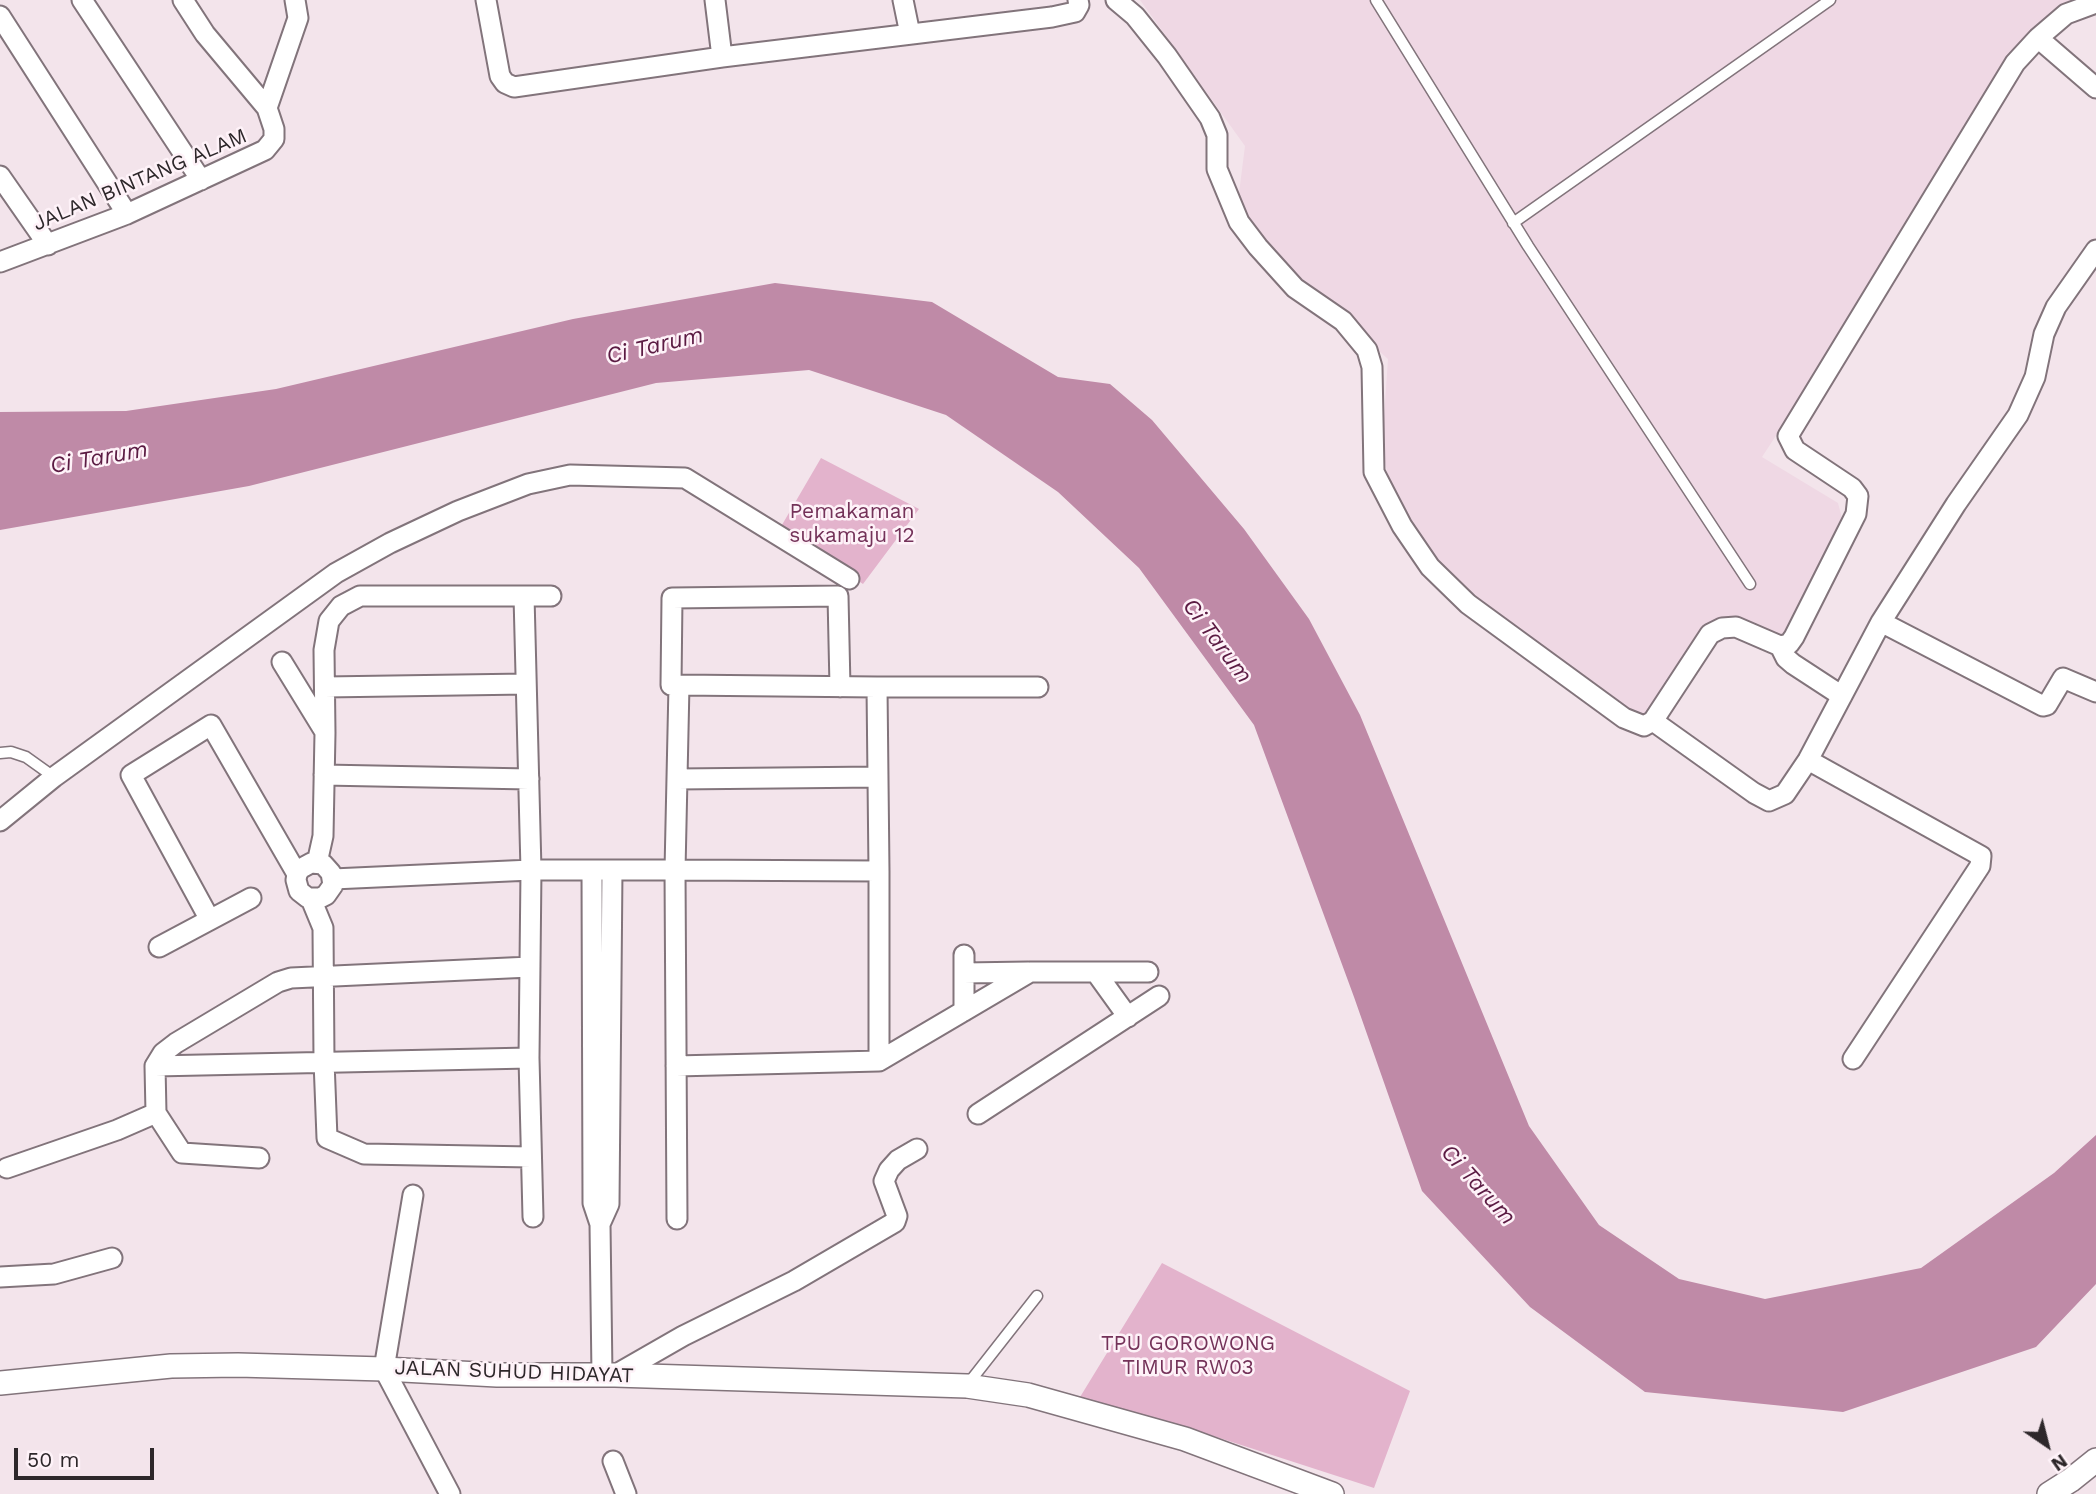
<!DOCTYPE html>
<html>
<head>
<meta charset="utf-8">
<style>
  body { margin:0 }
  #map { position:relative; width:2096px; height:1494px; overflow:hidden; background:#f3e4eb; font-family:"Work Sans",sans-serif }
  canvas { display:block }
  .north { position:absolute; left:2012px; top:1410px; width:70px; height:70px; -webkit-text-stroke:5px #fef2f8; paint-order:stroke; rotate:145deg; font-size:19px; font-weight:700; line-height:28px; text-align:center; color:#2d272a }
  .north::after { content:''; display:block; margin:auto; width:24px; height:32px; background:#2d272a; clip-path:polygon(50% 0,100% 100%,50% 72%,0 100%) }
  .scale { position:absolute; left:14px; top:1448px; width:140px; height:32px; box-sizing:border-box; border:4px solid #2d272a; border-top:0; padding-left:9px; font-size:21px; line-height:24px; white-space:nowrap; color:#2d272a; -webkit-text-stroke:5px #fef2f8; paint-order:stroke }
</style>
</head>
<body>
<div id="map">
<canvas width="2096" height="1494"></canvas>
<div class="north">N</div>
<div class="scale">50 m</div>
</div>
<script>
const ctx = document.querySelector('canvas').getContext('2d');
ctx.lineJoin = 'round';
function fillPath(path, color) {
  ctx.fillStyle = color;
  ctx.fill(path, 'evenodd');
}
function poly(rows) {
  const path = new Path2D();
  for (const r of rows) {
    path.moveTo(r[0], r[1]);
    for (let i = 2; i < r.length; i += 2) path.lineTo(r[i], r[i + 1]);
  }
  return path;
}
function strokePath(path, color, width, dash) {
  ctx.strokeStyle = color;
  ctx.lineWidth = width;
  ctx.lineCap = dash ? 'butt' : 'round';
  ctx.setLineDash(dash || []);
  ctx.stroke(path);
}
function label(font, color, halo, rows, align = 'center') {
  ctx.font = font + ' "Work Sans",sans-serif';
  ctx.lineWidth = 5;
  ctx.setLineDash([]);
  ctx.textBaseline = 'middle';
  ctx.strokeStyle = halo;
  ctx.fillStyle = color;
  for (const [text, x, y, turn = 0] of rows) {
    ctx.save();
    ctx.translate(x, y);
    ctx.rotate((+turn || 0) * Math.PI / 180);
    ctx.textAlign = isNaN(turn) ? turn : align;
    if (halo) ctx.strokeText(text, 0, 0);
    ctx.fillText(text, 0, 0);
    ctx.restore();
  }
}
const built = poly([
  [1140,0,2096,0,2023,58,1762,457,1838,503,1846,534,1788,641,1720,620,1643,733,1469,614,1392,496,1382,447,1388,359,1282,266,1238,201,1245,146]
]);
const green = poly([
  [821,458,919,509,863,584,779,530],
  [1162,1263,1410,1391,1374,1488,1201,1432,1077,1402]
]);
const water = poly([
  [775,283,932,302,1058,377,1110,384,1152,420,1244,529,1309,619,1360,715,1529,1126,1599,1225,1679,1279,1765,1299,1921,1268,2054,1173,2096,1135,2096,1284,2036,1347,1843,1412,1645,1392,1530,1307,1422,1191,1354,997,1254,725,1139,568,1058,492,946,415,809,370,656,383,249,486,0,530,0,412,126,411,276,389,573,319]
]);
const service = poly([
  [1376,0,1528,246,1750,584],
  [1513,223,1830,0],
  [0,753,11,752,26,757,54,777],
  [968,1384,1037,1296]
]);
const minor = poly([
  [82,0,201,180],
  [183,0,205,34,267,108],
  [486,0,500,76,505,83,514,87,722,57,715,0],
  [903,0,910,34],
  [1116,0,1135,16,1167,56,1210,118,1217,135,1217,169,1239,222,1258,247,1295,288,1343,321,1367,350,1372,367,1374,472,1402,526,1430,567,1468,604,1624,718,1644,726,1653,721,1754,793,1769,801,1785,794,1808,760,1881,622,1956,504,2018,415,2035,377,2044,334,2056,307,2096,250],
  [0,16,127,214],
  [2038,38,2096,88],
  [722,57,1052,17,1075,12,1079,5,1078,0],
  [0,176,48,245],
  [0,262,127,214,265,150,274,139,274,129,267,108,298,18,295,0],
  [524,596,551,596],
  [1881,622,2043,706,2047,705,2063,678,2096,692],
  [1780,646,1786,658,1793,664,1842,696],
  [282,662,325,732],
  [679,685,671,685,672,598,838,596,840,687],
  [325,687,526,684],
  [877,687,1038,687],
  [1653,721,1710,634,1722,628,1736,627,1780,646,1789,644,1794,637,1856,514,1858,496,1852,488,1795,450,1788,436,2015,63,2038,38,2066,14,2096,3],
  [1808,760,1981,856,1980,866,1853,1059],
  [324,775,529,779],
  [677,779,878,777],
  [0,821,54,777,336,573,390,543,458,511,528,484,570,475,685,478,849,579],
  [317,863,323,836,325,733,324,650,329,621,341,606,360,596,524,596,531,870,529,1058,533,1217],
  [592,870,593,1203,600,1224,602,1375],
  [333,879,531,870,675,870,879,871,877,687,679,685,675,870,677,1219],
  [311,899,323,928,324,1061,327,1138,364,1154,531,1157],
  [210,920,131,775,211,725,297,874,296,880,299,891,308,898,320,898,326,895,333,885,331,873,323,864,311,863,300,869,297,874],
  [159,947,251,898],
  [964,973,1028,972],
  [1097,974,1128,1017],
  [964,1011,964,955],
  [879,1061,1030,972,1148,972],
  [155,1066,529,1058],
  [676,1066,879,1061,879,871],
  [978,1114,1159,996],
  [259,1158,182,1153,156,1113,155,1066,163,1053,176,1043,278,982,291,978,530,967],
  [7,1168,117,1130,156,1113],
  [413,1195,384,1369,450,1494],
  [600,1224,609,1204,612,870],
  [0,1277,54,1274,112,1258],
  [615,1375,683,1336,794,1281,895,1222,897,1216,884,1181,889,1170,898,1160,917,1149],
  [613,1461,626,1494]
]);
const tertiary = poly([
  [0,1383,171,1366,238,1365,384,1369,497,1375,615,1375,967,1386,1028,1395,1185,1439,1332,1494],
  [2049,1494,2071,1480,2096,1460]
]);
const streetNames = [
  ["JALAN BINTANG ALAM",140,180,-23],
  ["JALAN SUHUD HIDAYAT",514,1372,2]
];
const parkNames = [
  ["Pemakaman",852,512],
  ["sukamaju 12",852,536],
  ["TPU GOROWONG",1188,1344],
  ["TIMUR RW03",1188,1368]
];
const waterNames = [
  ["Ci Tarum",655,346,-13],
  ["Ci Tarum",99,458,-10],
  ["Ci Tarum",1217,641,53],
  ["Ci Tarum",1478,1185,48]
];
fillPath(built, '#efd8e4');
fillPath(green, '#e3b3cc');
fillPath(water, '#bf8aa7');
strokePath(service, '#82747b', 13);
strokePath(minor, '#82747b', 23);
strokePath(tertiary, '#82747b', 26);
strokePath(service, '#fff', 10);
strokePath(minor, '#fff', 19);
strokePath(tertiary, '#fff', 23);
label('21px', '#2d272a', '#fef2f8', streetNames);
label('21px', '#743259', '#fef2f8', parkNames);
label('italic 23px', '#5b1b43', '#fef2f8', waterNames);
</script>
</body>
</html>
